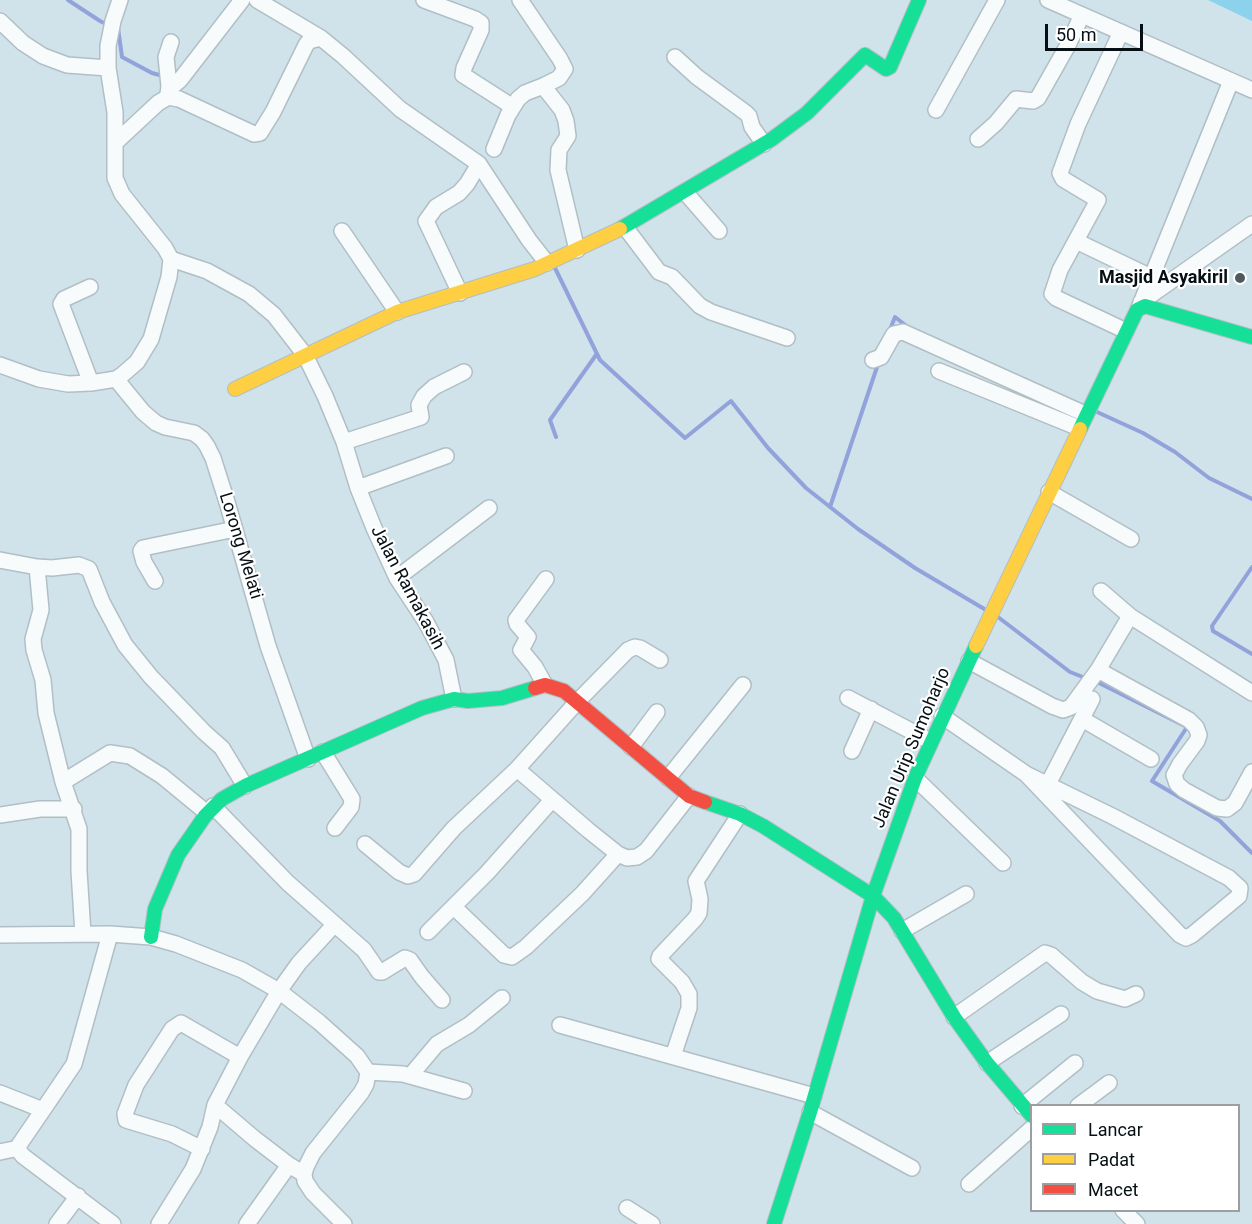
<!DOCTYPE html>
<html>
<head>
<meta charset="utf-8">
<style>
  body { margin:0 }
  #map { position:relative; width:1252px; height:1224px; overflow:hidden; background:#d0e2ea; font-family:Roboto,sans-serif }
  canvas { display:block }
  .legend { position:absolute; left:1030px; top:1104px; width:210px; height:108px; box-sizing:border-box; background:#fff; border:2px solid #9b9fa1; margin:0; padding:8px 10px; list-style:none; font-size:18px; color:#050f14 }
  .legend li { display:flex; align-items:center; gap:12px; height:30px }
  .legend b { width:30px; border:2px solid #9b9fa1 }
  .scale { position:absolute; left:1045px; top:24px; width:98px; height:27px; box-sizing:border-box; border:3px solid #050f14; border-top:0; padding-left:8px; font-size:18px; line-height:21px; white-space:nowrap; color:#050f14; -webkit-text-stroke:4px #fff; paint-order:stroke }
</style>
</head>
<body>
<div id="map">
<canvas width="1252" height="1224"></canvas>
<ul class="legend">
<li><b style="height:8px;background:#16e098"></b>Lancar</li>
<li><b style="height:8px;background:#ffcf43"></b>Padat</li>
<li><b style="height:8px;background:#f24e42"></b>Macet</li>
</ul>
<div class="scale">50 m</div>
</div>
<script>
const ctx = document.querySelector('canvas').getContext('2d');
ctx.lineJoin = 'round';
function fillPath(path, color) {
  ctx.fillStyle = color;
  ctx.fill(path, 'evenodd');
}
function poly(rows) {
  const path = new Path2D();
  for (const r of rows) {
    path.moveTo(r[0], r[1]);
    for (let i = 2; i < r.length; i += 2) path.lineTo(r[i], r[i + 1]);
  }
  return path;
}
function strokePath(path, color, width, dash) {
  ctx.strokeStyle = color;
  ctx.lineWidth = width;
  ctx.lineCap = dash ? 'butt' : 'round';
  ctx.setLineDash(dash || []);
  ctx.stroke(path);
}
function label(font, color, halo, rows, align = 'center') {
  ctx.font = font + ' Roboto,sans-serif';
  ctx.lineWidth = 4.5;
  ctx.setLineDash([]);
  ctx.textBaseline = 'middle';
  ctx.strokeStyle = halo;
  ctx.fillStyle = color;
  for (const [text, x, y, turn = 0] of rows) {
    ctx.save();
    ctx.translate(x, y);
    ctx.rotate((+turn || 0) * Math.PI / 180);
    ctx.textAlign = isNaN(turn) ? turn : align;
    if (halo) ctx.strokeText(text, 0, 0);
    ctx.fillText(text, 0, 0);
    ctx.restore();
  }
}
const green = poly([
  [1208,0,1252,0,1252,21]
]);
const stream = poly([
  [68,0,100,21,108,25],
  [118,28,122,57,152,73,163,76],
  [555,268,600,360,685,438,731,401,768,448,806,488,858,529,915,568,986,610],
  [889,332,895,317,909,328],
  [1097,412,1143,433,1175,452,1209,478,1252,499],
  [556,437,550,420,596,355],
  [830,507,877,367],
  [1252,567,1212,626,1213,631,1252,654],
  [998,617,1070,672,1088,679],
  [1095,681,1187,727,1152,781,1220,821,1252,853]
]);
const street = poly([
  [120,0,113,21,108,46,108,68,115,112,115,178,122,194,165,248,171,259],
  [257,0,321,38,343,56,400,109,479,164,529,240,547,263],
  [424,0,475,19,481,23,481,30,464,68,463,75,513,107],
  [520,0,560,59,565,69,559,78,543,86],
  [1048,0,1252,90],
  [0,21,23,43,43,56,67,65,108,68],
  [1121,32,1078,124,1060,173,1063,179,1098,200,1060,270,1052,294,1056,298,1126,331],
  [675,57,697,77,746,113,749,116,752,127,764,144],
  [169,86,174,85,180,80,242,0],
  [168,94,169,86,166,57,171,42],
  [936,110,997,0],
  [978,139,996,123,1016,99,1033,101,1038,98,1068,45,1082,15],
  [115,143,158,103,168,97,179,99,254,134,260,133,273,112,306,45,309,41,321,38],
  [494,149,508,115,518,99,525,93,543,86,562,110,566,121,568,136,559,150,558,170,577,250],
  [685,192,719,231],
  [625,227,659,272,672,277,700,306,711,312,787,338],
  [342,231,397,312],
  [1076,241,1151,277],
  [90,287,64,299,61,304,91,383],
  [460,293,426,221,436,207,459,193,467,184,479,164],
  [1141,302,1252,224],
  [1139,308,1231,81],
  [873,360,881,357,894,334,903,332,1085,414],
  [0,365,39,379,68,384,91,383,116,379,122,375,137,362,151,339,169,277,171,259,207,271,249,294,274,315,305,355,325,396,344,442,358,488,374,528,397,578,426,622,446,660,454,699],
  [939,371,1079,428],
  [116,379,143,412,156,423,165,427,194,433,202,439,207,446,213,458,227,502,268,646,308,759],
  [344,442,421,417,419,405,424,396,434,387,464,372],
  [358,488,446,456],
  [1049,492,1131,539],
  [0,560,37,567,52,568,79,565,89,569,102,602,125,645,151,677,204,732,222,748,245,786],
  [37,567,41,610,33,639,34,650,43,680,46,713,63,782,79,829,79,871,83,934],
  [397,578,489,508],
  [155,581,144,562,141,551,143,548,235,529],
  [1101,591,1130,616],
  [969,661,1052,706,1063,710,1071,707,1098,670],
  [545,685,535,667,521,650,528,637,517,624,516,620,546,579],
  [1252,693,1130,616,1098,670,1189,720,1196,727,1199,735,1197,741,1180,764,1174,775,1177,784,1184,790,1217,808,1227,809,1235,803,1252,772],
  [848,698,930,741],
  [942,716,1026,774,1112,816,1229,878,1240,888,1239,896,1192,935,1186,938,1180,935,1026,774],
  [1082,719,1151,759],
  [631,747,657,712],
  [852,751,871,709],
  [323,752,352,799,351,807,335,828],
  [517,769,588,830,618,854,627,858,637,857,646,851,689,796],
  [668,778,743,685],
  [915,778,1003,863],
  [63,782,110,753,130,756,162,776,207,813],
  [1048,784,1092,699],
  [213,806,288,883,364,950,379,972,382,972,405,958,410,960,422,977,442,1000],
  [0,815,40,809,74,809],
  [365,844,399,872,408,876,414,874,454,828,517,769,577,702,628,650,635,647,640,648,660,660],
  [455,908,504,955,512,957,526,947,582,894,618,854],
  [902,931,966,894],
  [428,932,487,873,552,800],
  [0,935,110,934,151,937,176,944,242,970,279,991,319,1022,357,1056,368,1072,366,1084,361,1093,313,1153,306,1167,304,1174,305,1181,313,1193,344,1224],
  [954,1017,1045,953,1051,955,1082,982,1097,991,1125,999,1136,994],
  [560,1025,814,1096],
  [673,1056,689,1008,689,994,682,982,659,959,660,956,695,919,699,913,700,899,696,881,740,814],
  [987,1063,1061,1014],
  [368,1072,403,1074,464,1091],
  [410,1076,437,1044,469,1025,502,998],
  [0,1093,43,1110,19,1145,19,1151,23,1156,113,1224],
  [215,1105,255,1139,289,1165,304,1174],
  [1022,1106,1075,1063],
  [1078,1106,1109,1083],
  [43,1110,74,1064,110,934],
  [810,1112,912,1168],
  [202,1149,172,1134,126,1120,125,1114,136,1085,172,1029,181,1023,240,1057],
  [0,1152,19,1148],
  [969,1184,1032,1128],
  [627,1208,652,1224],
  [1123,1210,1137,1224],
  [57,1224,78,1196],
  [159,1224,193,1169,210,1127,215,1105,240,1057,279,991,299,963,334,925],
  [247,1224,289,1165]
]);
const fast = poly([
  [620,229,772,139,807,113,865,55,886,69,890,67,919,0],
  [1080,429,1137,310,1145,306,1252,337],
  [705,802,740,814,763,826,873,896,894,918,954,1017,987,1063,1032,1116],
  [151,937,155,909,178,855,205,816,222,799,245,786,422,708,454,699,468,701,502,698,535,688],
  [774,1224,810,1112,873,896,915,778,976,646]
]);
const slow = poly([
  [235,389,397,312,535,269,620,229],
  [976,646,1080,429]
]);
const jam = poly([
  [535,688,545,685,564,691,689,796,705,802]
]);
const markers = [
  [1240,278,6,"#4c595f"]
];
const poiNames = [
  ["Masjid Asyakiril",1228,278]
];
const streetNames = [
  ["Lorong Melati",240,546,73],
  ["Jalan Ramakasih",407,588,62],
  ["Jalan Urip Sumoharjo",912,748,-67]
];
fillPath(green, '#8dd2ec');
strokePath(stream, '#92a2db', 4);
strokePath(street, '#b1bfc5', 18);
strokePath(fast, '#b1bfc5', 16);
strokePath(slow, '#b1bfc5', 16);
strokePath(jam, '#b1bfc5', 16);
strokePath(street, '#f8fbfc', 15);
strokePath(fast, '#16e098', 14);
strokePath(slow, '#ffcf43', 14);
strokePath(jam, '#f24e42', 14);
for (const [x, y, r, color] of markers) {
  const dot = new Path2D();
  dot.arc(x, y, r, 0, 2 * Math.PI);
  ctx.fillStyle = color;
  ctx.fill(dot);
  strokePath(dot, '#fff', 2);
}
label('bold 18px', '#050f14', '#fff', poiNames, 'right');
label('18px', '#050f14', '#fff', streetNames);
</script>
</body>
</html>
